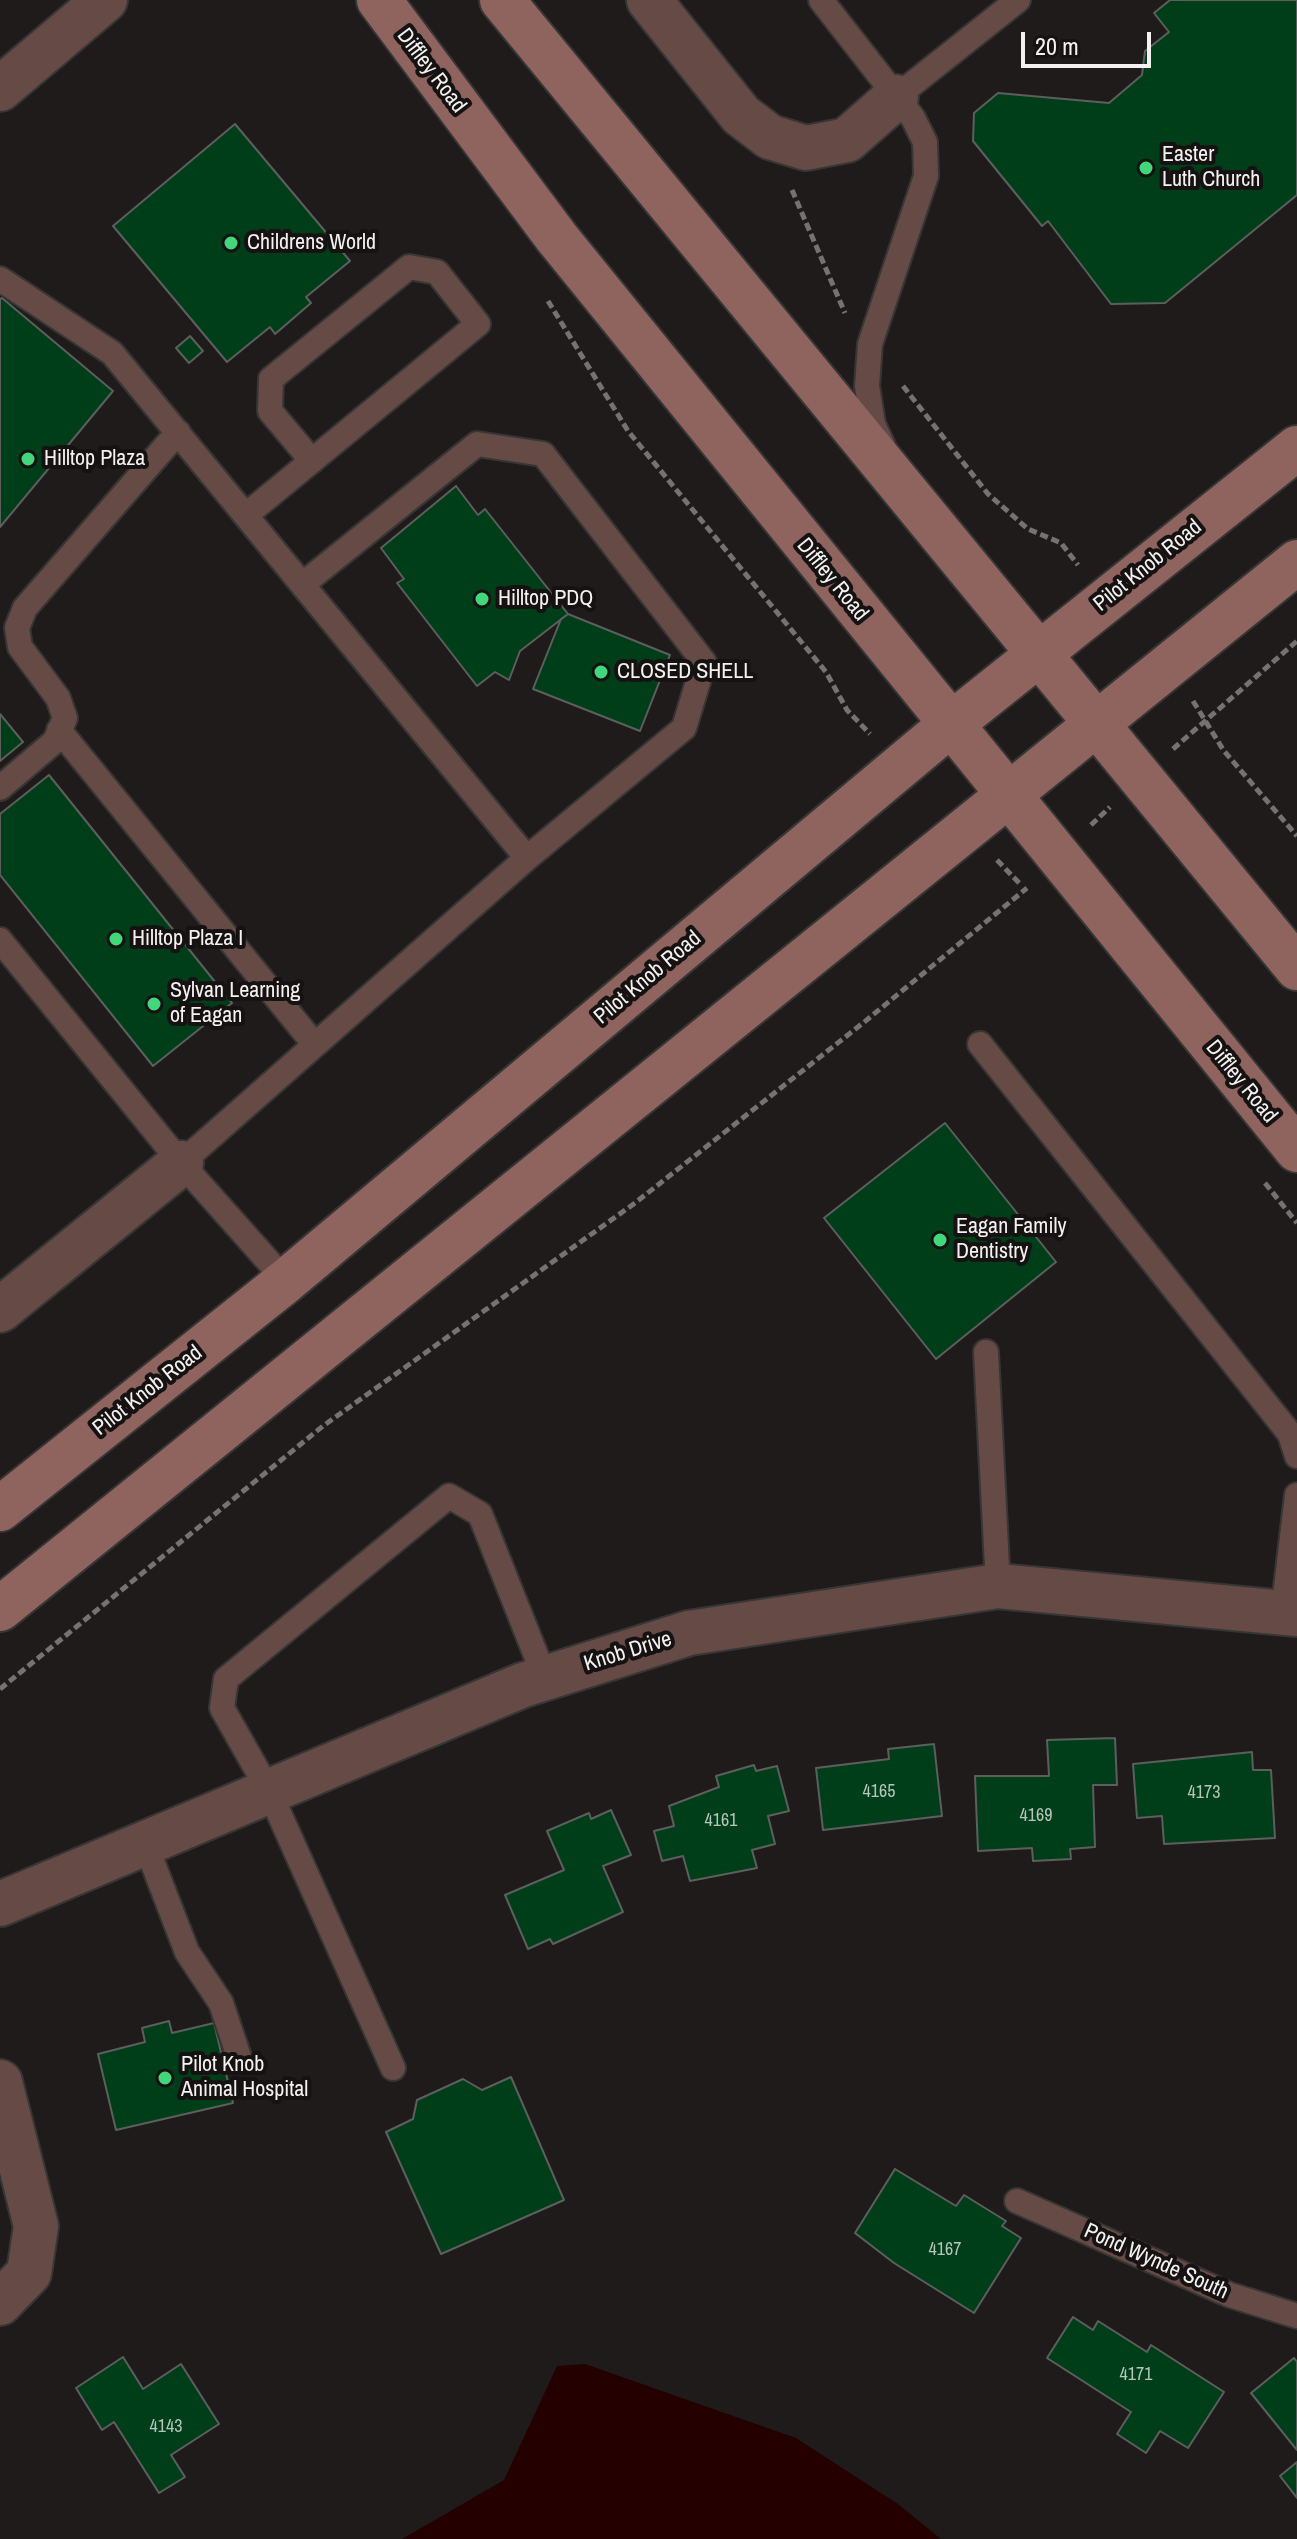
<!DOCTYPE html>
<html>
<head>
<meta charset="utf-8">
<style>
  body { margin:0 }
  #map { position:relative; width:1297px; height:2539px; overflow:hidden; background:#1f1b1b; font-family:"Archivo Narrow",sans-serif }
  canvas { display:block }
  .scale { position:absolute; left:1021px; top:32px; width:130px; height:36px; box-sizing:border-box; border:4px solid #f3f1f1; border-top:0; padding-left:10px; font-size:24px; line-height:28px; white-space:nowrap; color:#f3f1f1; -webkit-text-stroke:6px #161212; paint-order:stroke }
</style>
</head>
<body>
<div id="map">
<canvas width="1297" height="2539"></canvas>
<div class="scale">20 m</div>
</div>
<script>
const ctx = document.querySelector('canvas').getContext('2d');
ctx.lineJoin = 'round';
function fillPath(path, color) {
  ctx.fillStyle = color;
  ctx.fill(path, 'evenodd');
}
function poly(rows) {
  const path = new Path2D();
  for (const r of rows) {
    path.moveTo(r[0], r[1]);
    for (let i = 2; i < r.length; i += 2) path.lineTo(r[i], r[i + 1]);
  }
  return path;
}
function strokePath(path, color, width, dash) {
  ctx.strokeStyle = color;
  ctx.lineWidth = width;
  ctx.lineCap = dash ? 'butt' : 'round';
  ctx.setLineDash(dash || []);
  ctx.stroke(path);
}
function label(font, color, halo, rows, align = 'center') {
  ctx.font = font + ' "Archivo Narrow",sans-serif';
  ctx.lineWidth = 8;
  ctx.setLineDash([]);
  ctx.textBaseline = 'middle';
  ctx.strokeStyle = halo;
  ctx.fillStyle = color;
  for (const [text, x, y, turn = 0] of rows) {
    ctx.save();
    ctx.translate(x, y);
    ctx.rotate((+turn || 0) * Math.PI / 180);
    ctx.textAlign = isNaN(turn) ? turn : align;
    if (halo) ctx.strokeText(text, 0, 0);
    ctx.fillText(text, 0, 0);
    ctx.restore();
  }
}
const water = poly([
  [585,2364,796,2438,898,2504,941,2539,402,2539,504,2480,557,2366]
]);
const building = poly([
  [1170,0,1297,0,1297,195,1165,303,1111,304,1048,221,1042,226,973,141,974,113,998,93,1109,103,1142,75,1145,51,1169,32,1154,13,1170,0],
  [235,124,350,261,306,297,311,303,275,334,270,327,227,362,113,226,235,124],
  [2,298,113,391,0,527,0,299,2,298],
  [190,336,203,351,189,363,176,348,190,336],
  [456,486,478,515,485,509,568,614,520,651,509,680,495,672,477,686,397,583,404,579,381,548,456,486],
  [568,614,670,655,640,731,533,689,561,619,568,614],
  [0,714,23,742,0,761,0,714],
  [49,775,232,1003,153,1066,0,875,0,814,49,775],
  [945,1123,1056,1262,936,1359,824,1218,945,1123],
  [1115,1738,1117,1785,1093,1785,1095,1847,1070,1849,1071,1859,1033,1861,1032,1848,978,1851,975,1776,1049,1776,1047,1740,1115,1738],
  [934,1744,942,1816,823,1830,816,1768,889,1759,888,1749,934,1744],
  [1252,1752,1253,1770,1271,1770,1275,1838,1164,1844,1162,1816,1137,1818,1133,1764,1252,1752],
  [754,1765,756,1771,777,1766,789,1811,768,1816,775,1844,752,1850,757,1868,690,1881,683,1856,662,1861,654,1831,674,1826,669,1806,719,1787,716,1776,754,1765],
  [611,1810,631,1855,603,1866,623,1912,553,1944,550,1939,528,1949,505,1895,564,1870,547,1831,589,1813,591,1819,611,1810],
  [169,2021,172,2033,214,2023,233,2103,116,2130,98,2054,145,2042,142,2028,169,2021],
  [511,2077,564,2200,441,2254,386,2132,413,2119,417,2100,463,2079,482,2090,511,2077],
  [895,2169,956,2206,964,2195,1006,2221,1002,2226,1021,2238,974,2313,894,2263,855,2233,895,2169],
  [1073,2317,1093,2330,1098,2321,1147,2352,1151,2345,1224,2392,1188,2448,1160,2431,1146,2453,1117,2434,1131,2412,1047,2358,1073,2317],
  [123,2357,143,2389,181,2364,219,2424,171,2455,185,2477,159,2493,114,2422,102,2430,76,2388,123,2357],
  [1294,2358,1297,2362,1297,2450,1251,2393,1294,2358],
  [1297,2462,1297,2498,1280,2476,1297,2462]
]);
const path = poly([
  [792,190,845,313],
  [548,301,628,431,826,672,847,710,870,734],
  [903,386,988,494,1028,529,1061,543,1078,565],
  [1193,701,1224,751,1297,836],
  [1173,749,1297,641],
  [1091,825,1110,807],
  [997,860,1020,884],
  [1265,1183,1297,1223],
  [0,1689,323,1426,635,1203,863,1023,1027,888]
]);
const lane = poly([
  [821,0,913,118,925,142,926,176,870,344,867,386,873,424,883,446],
  [896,97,1018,0],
  [0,279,112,353,527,858,181,1163,286,1281],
  [246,515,478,324,437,272,409,267,271,379,270,411,312,461],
  [303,584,477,444,543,454,704,662,684,728,527,858],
  [59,730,315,1045],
  [0,788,55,741,65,718,58,698,20,647,17,628,25,608,178,432],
  [0,940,181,1163],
  [980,1044,1290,1434,1297,1456],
  [986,1352,998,1586],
  [1283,1613,1297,1495],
  [145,1843,187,1952,221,2003,240,2060],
  [393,2068,269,1791,222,1708,226,1679,449,1496,480,1514,545,1678],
  [1017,2201,1230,2295,1297,2316]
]);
const street = poly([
  [649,0,741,115,770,137,806,148,847,140,896,97],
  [0,89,105,0],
  [0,1310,181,1163],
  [0,1904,523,1685,689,1633,998,1586,1297,1614],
  [0,2082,36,2226,29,2273,0,2303]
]);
const secondary = poly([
  [379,0,557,238,1297,1150],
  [502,0,1297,968],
  [0,1509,286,1281,950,725,1297,448],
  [0,1609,1297,562]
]);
const markers = [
  [1146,168,8,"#43d77b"],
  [231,243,8,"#43d77b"],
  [28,459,8,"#43d77b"],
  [482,599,8,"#43d77b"],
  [601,672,8,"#43d77b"],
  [116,939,8,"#43d77b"],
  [154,1004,8,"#43d77b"],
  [940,1240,8,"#43d77b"],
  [165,2078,8,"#43d77b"]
];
const numberNames = [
  ["4165",879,1792],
  ["4173",1204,1793],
  ["4169",1036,1816],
  ["4161",721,1821],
  ["4167",945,2250],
  ["4171",1136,2375],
  ["4143",166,2427]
];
const streetNames = [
  ["Diffley Road",431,71,53],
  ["Pilot Knob Road",1148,566,-39],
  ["Diffley Road",832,580,51],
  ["Pilot Knob Road",648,978,-40],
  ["Diffley Road",1241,1082,51],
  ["Pilot Knob Road",148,1391,-38],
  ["Knob Drive",628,1652,-17],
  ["Pond Wynde South",1156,2262,24]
];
const poiNames = [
  ["Easter",1162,155],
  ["Luth Church",1162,180],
  ["Childrens World",247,243],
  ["Hilltop Plaza",44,459],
  ["Hilltop PDQ",498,599],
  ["CLOSED SHELL",617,672],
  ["Hilltop Plaza I",132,939],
  ["Sylvan Learning",170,991],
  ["of Eagan",170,1016],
  ["Eagan Family",956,1227],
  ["Dentistry",956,1252],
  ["Pilot Knob",181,2065],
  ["Animal Hospital",181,2090]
];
fillPath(water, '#240001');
fillPath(building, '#003e1a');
strokePath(building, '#5c5f5d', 2);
strokePath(lane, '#383535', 28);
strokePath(street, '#383535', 48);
strokePath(secondary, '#383535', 48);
strokePath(path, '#757272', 5, [8, 4]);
strokePath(lane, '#654a46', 24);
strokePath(street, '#654a46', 44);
strokePath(secondary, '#8f635e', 44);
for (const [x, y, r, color] of markers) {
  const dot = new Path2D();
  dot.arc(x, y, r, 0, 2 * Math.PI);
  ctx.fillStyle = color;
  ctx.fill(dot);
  strokePath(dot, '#161212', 3);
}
label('18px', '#b6c4bb', null, numberNames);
label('22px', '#f3f1f1', '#161212', streetNames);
label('22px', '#f3f1f1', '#161212', poiNames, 'left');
</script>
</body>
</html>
